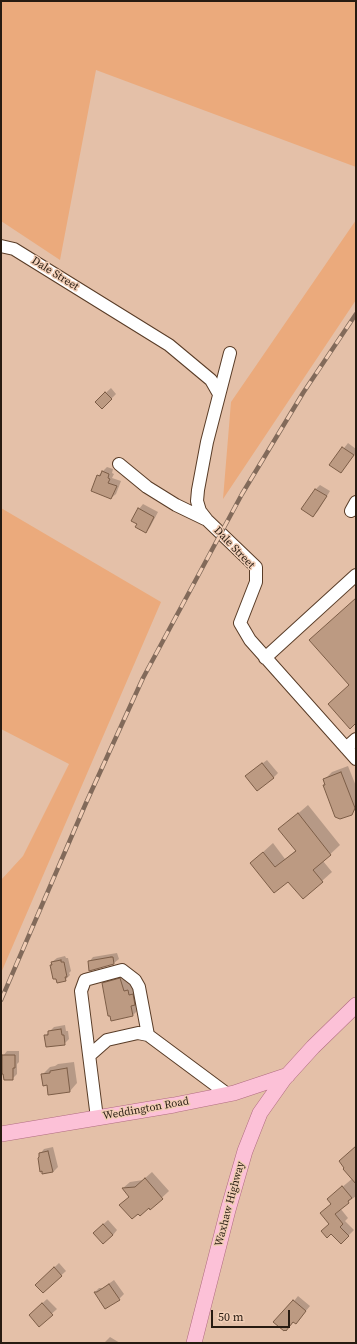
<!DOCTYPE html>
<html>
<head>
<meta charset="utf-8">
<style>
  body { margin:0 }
  #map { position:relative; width:357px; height:1344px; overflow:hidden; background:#e4c0a8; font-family:"Source Serif 4",serif }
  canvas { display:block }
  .frame { position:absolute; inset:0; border:2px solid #271b11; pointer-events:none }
  .scale { position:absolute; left:211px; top:1310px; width:79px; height:18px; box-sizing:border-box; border:2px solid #271b11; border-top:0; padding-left:5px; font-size:12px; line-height:14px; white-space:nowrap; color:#271b11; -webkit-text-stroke:3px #f1cdb5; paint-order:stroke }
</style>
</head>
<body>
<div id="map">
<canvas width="357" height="1344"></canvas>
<div class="frame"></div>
<div class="scale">50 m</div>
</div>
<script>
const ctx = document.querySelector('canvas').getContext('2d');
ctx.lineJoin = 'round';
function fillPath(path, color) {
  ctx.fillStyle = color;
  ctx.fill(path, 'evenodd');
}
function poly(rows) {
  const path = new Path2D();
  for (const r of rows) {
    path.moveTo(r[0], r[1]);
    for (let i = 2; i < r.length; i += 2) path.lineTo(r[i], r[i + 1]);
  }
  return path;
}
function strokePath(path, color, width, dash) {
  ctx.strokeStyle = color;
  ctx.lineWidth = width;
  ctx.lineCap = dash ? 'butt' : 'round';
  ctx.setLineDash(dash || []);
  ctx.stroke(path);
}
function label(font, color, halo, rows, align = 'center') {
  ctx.font = font + ' "Source Serif 4",serif';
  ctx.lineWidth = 3;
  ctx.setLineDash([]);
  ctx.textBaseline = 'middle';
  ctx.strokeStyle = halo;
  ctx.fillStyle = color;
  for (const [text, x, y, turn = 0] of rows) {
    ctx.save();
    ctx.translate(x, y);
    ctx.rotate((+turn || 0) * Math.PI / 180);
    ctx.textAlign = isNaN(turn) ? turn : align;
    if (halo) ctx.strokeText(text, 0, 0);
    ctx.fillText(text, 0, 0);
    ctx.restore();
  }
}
const green = poly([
  [1,1,356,1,356,167,96,70,60,260,1,221],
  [356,220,356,300,223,499,231,402],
  [1,508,161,602,1,973,1,880,23,856,69,764,1,729]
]);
const shadow = poly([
  [111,388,116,394,102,408,96,402],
  [348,443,356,449,356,453,341,472,331,465],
  [107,467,113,469,112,473,114,474,112,478,121,481,116,494,111,498,98,476],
  [320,485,330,491,318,511,313,516,303,509,316,489],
  [143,504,158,512,150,527,146,532,139,509],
  [267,760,278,773,273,778,251,772],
  [348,766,356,786,356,809,351,814,324,786,326,784,325,779,332,772],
  [308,805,340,845,323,861,332,872,303,898,288,880,251,863,273,843,285,859,296,850,280,829],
  [117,953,119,959,114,963,89,962,93,957],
  [65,956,66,958,68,958,71,971,69,973,70,975,65,980,51,966,52,962,57,958],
  [127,972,135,983,140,1008,133,1015,103,984,110,976],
  [65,1025,66,1031,68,1031,69,1039,64,1044,45,1036,54,1027],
  [7,1051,19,1051,19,1062,17,1064,17,1074,12,1079,3,1056],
  [74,1062,77,1083,70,1091,48,1084,42,1075,50,1067,55,1066,58,1064],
  [53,1147,58,1167,53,1172,43,1173,40,1154,44,1149],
  [356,1147,356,1196,340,1208,348,1218,345,1221,354,1230,341,1243,331,1224,332,1203,334,1194,353,1178],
  [152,1172,169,1191,150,1209,130,1197,123,1188,130,1182,143,1180],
  [108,1220,117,1230,113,1235,99,1228],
  [59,1263,66,1271,43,1292,41,1280],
  [114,1280,124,1294,119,1299,95,1292,99,1288,103,1288],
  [298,1296,310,1306,300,1318,294,1321,291,1325,294,1301],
  [47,1299,57,1309,39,1325,35,1310],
  [110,1337,120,1343,104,1343]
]);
const building = poly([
  [105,392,112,399,102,409,95,402,105,392],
  [342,447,354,455,341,473,329,465,342,447],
  [102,471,109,474,108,478,110,479,108,483,117,486,111,499,91,491,97,475,100,476,102,471],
  [315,489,327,496,313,517,301,509,315,489],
  [138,508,154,517,146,533,135,527,137,524,131,521,138,508],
  [356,598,356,723,350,729,328,704,349,685,309,640,356,598],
  [262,763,274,778,257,791,245,776,262,763],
  [341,772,355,808,352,815,340,819,335,817,323,785,325,785,323,779,341,772],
  [298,813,331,855,313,870,323,882,303,899,288,882,274,893,250,863,263,852,275,867,296,851,278,829,298,813],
  [111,957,113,957,114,964,89,971,88,961,111,957],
  [61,960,61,962,64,962,67,977,65,977,66,981,57,983,56,979,53,979,50,965,52,965,51,962,61,960],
  [120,978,124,991,128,990,129,995,133,994,135,1005,131,1006,133,1016,111,1021,110,1016,108,1016,102,983,120,978],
  [61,1029,62,1035,64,1035,65,1045,46,1047,44,1035,48,1035,48,1031,61,1029],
  [2,1055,15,1055,15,1068,13,1068,13,1080,4,1080,3,1074,2,1074,2,1055],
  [67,1068,70,1092,48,1095,47,1085,43,1086,41,1074,50,1073,50,1071,67,1068],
  [356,1146,356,1184,343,1169,344,1168,339,1161,356,1146],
  [48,1151,53,1172,42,1174,42,1171,40,1172,38,1158,39,1157,39,1153,48,1151],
  [145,1178,163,1199,150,1210,149,1208,140,1216,138,1214,132,1219,119,1205,129,1197,122,1188,135,1187,145,1178],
  [342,1186,352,1198,348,1201,349,1203,335,1214,343,1224,340,1227,349,1236,341,1244,331,1234,327,1238,321,1231,329,1224,320,1213,331,1204,327,1199,342,1186],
  [103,1224,113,1235,103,1244,93,1233,103,1224],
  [54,1267,62,1276,43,1293,35,1285,54,1267],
  [109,1284,120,1300,105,1309,94,1292,97,1292,109,1284],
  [293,1300,306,1311,296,1324,293,1322,286,1331,285,1330,284,1331,273,1322,293,1300],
  [42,1303,53,1315,39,1327,29,1315,42,1303]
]);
const minor = poly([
  [1,246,14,249,169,345,211,380,219,394],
  [230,353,207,442,198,490,197,501,200,511,207,520,256,567,256,582,240,623,250,640,356,759],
  [119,464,147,487,176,505,205,519],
  [351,511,356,502],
  [265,658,356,575],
  [346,748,356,739],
  [90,1055,107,1040,138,1033,148,1035,226,1093],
  [97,1118,81,991,85,980,122,970,135,980,139,987,148,1035]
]);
const major = poly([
  [1,1134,174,1105,234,1093,288,1075],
  [194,1343,228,1210,245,1151,260,1113,284,1079,313,1047,356,1005]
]);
const rail = poly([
  [1,1000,86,803,143,678,242,494,303,393,356,314]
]);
const streetNames = [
  ["Dale Street",55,274,32],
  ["Dale Street",234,548,46],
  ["Weddington Road",146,1109,-10],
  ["Waxhaw Highway",230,1204,-75]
];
fillPath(green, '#ebaa7c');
fillPath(shadow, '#0003');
fillPath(building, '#bc9a82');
strokePath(building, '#7c5d47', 1);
strokePath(minor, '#593c27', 14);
strokePath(major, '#b06c81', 16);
strokePath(minor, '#fff', 12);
strokePath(major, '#fcc1d7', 15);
strokePath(rail, '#826a5a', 4.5);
strokePath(rail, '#f1cdb5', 3, [9]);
label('11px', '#271b11', '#f1cdb5', streetNames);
</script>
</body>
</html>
